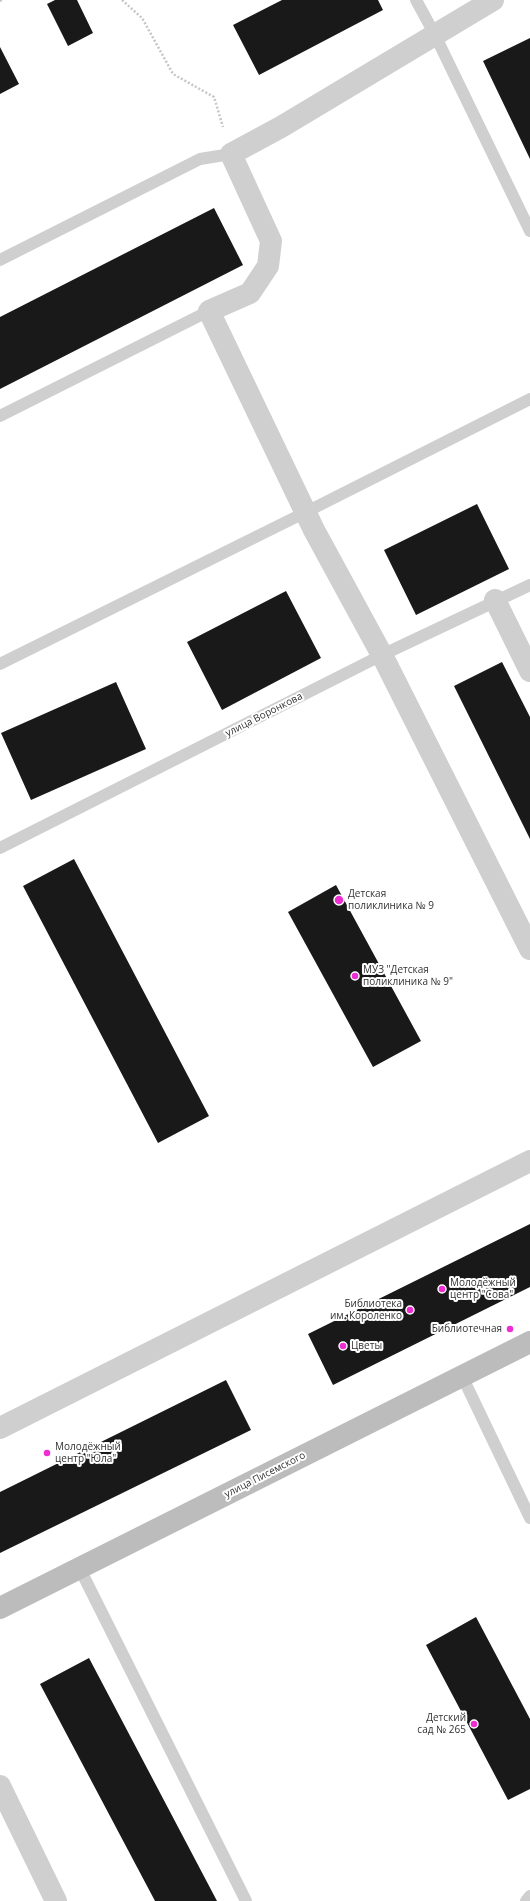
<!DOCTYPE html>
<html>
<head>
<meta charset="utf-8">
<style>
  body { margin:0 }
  canvas { display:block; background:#fff }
</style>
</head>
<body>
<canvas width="530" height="1901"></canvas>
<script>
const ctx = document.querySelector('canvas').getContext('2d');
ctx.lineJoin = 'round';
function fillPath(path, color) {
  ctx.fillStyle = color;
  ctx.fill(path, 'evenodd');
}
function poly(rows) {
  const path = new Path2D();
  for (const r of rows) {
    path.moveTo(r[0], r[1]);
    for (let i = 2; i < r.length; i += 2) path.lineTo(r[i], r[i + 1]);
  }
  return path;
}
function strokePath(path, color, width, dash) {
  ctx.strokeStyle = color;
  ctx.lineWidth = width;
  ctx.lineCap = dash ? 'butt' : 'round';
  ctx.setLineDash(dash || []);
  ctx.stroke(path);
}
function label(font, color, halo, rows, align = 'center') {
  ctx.font = font + ' "Open Sans",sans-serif';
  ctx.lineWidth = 4;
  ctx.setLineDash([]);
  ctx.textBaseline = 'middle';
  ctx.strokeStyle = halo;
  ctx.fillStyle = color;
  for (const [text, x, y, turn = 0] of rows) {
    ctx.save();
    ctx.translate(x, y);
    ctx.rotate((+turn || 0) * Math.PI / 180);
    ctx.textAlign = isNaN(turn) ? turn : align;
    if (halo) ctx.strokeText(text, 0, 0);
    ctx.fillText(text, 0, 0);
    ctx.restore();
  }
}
const building = poly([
  [55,0,77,0,93,33,68,46,47,4],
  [282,0,378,0,383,10,259,75,233,25],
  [530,38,530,159,483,61],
  [0,47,19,84,0,94],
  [214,208,243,265,0,389,0,317],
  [477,504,509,569,416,615,384,550],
  [286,591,321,658,222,710,187,642],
  [502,662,530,717,530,839,454,686],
  [116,682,146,749,31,800,1,733],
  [74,859,209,1116,158,1143,23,886],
  [336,885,421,1041,373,1067,288,912],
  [530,1224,530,1287,333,1385,308,1334],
  [226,1380,251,1430,0,1553,0,1492],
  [476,1617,530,1719,530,1789,508,1800,426,1645],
  [89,1658,217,1901,155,1901,40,1684]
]);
const path = poly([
  [122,0,142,18,173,74,214,97,223,127],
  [0,1,2,0]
]);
const service = poly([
  [416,0,435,35,530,231],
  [0,260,200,159,231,154],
  [0,416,209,311],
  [0,664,306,512,530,399],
  [0,848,382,655,530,585],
  [462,1376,530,1518],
  [80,1569,246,1901],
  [526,1901,530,1896]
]);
const minor = poly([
  [493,0,281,127,231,154,271,241,268,266,250,293,209,311,314,530,382,655,530,949],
  [495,600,530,671],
  [0,1428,530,1161],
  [0,1786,56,1901]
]);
const secondary = poly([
  [0,1608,530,1342]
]);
const markers = [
  [339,900,5,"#ee2ed3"],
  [355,976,4,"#ee2ed3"],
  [442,1289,4,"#ee2ed3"],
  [410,1310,4,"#ee2ed3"],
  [510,1329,4,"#ee2ed3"],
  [343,1346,4,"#ee2ed3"],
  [47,1453,4,"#ee2ed3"],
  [474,1724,4,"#ee2ed3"]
];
const streetNames = [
  ["улица Воронкова",264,715,-27],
  ["улица Писемского",265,1475,-27]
];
const poiNames = [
  ["Детская",348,894],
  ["поликлиника № 9",348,906],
  ["МУЗ \"Детская",363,970],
  ["поликлиника № 9\"",363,982],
  ["Молодёжный",450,1283],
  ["центр \"Сова\"",450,1295],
  ["Библиотека",402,1304,"right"],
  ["им. Короленко",402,1316,"right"],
  ["Библиотечная",502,1329,"right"],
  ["Цветы",351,1346],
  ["Молодёжный",55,1447],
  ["центр \"Юла\"",55,1459],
  ["Детский",466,1718,"right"],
  ["сад № 265",466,1730,"right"]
];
fillPath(building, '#191919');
strokePath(path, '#c6c6c6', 2.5, [2, 2]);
strokePath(service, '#cfcfcf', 12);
strokePath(minor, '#cfcfcf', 22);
strokePath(secondary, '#bcbcbc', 22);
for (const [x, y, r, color] of markers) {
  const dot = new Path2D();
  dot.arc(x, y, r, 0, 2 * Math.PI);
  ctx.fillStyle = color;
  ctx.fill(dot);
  strokePath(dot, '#fff', 1.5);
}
label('10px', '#323232', '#fff', streetNames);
label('10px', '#323232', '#fff', poiNames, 'left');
</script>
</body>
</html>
